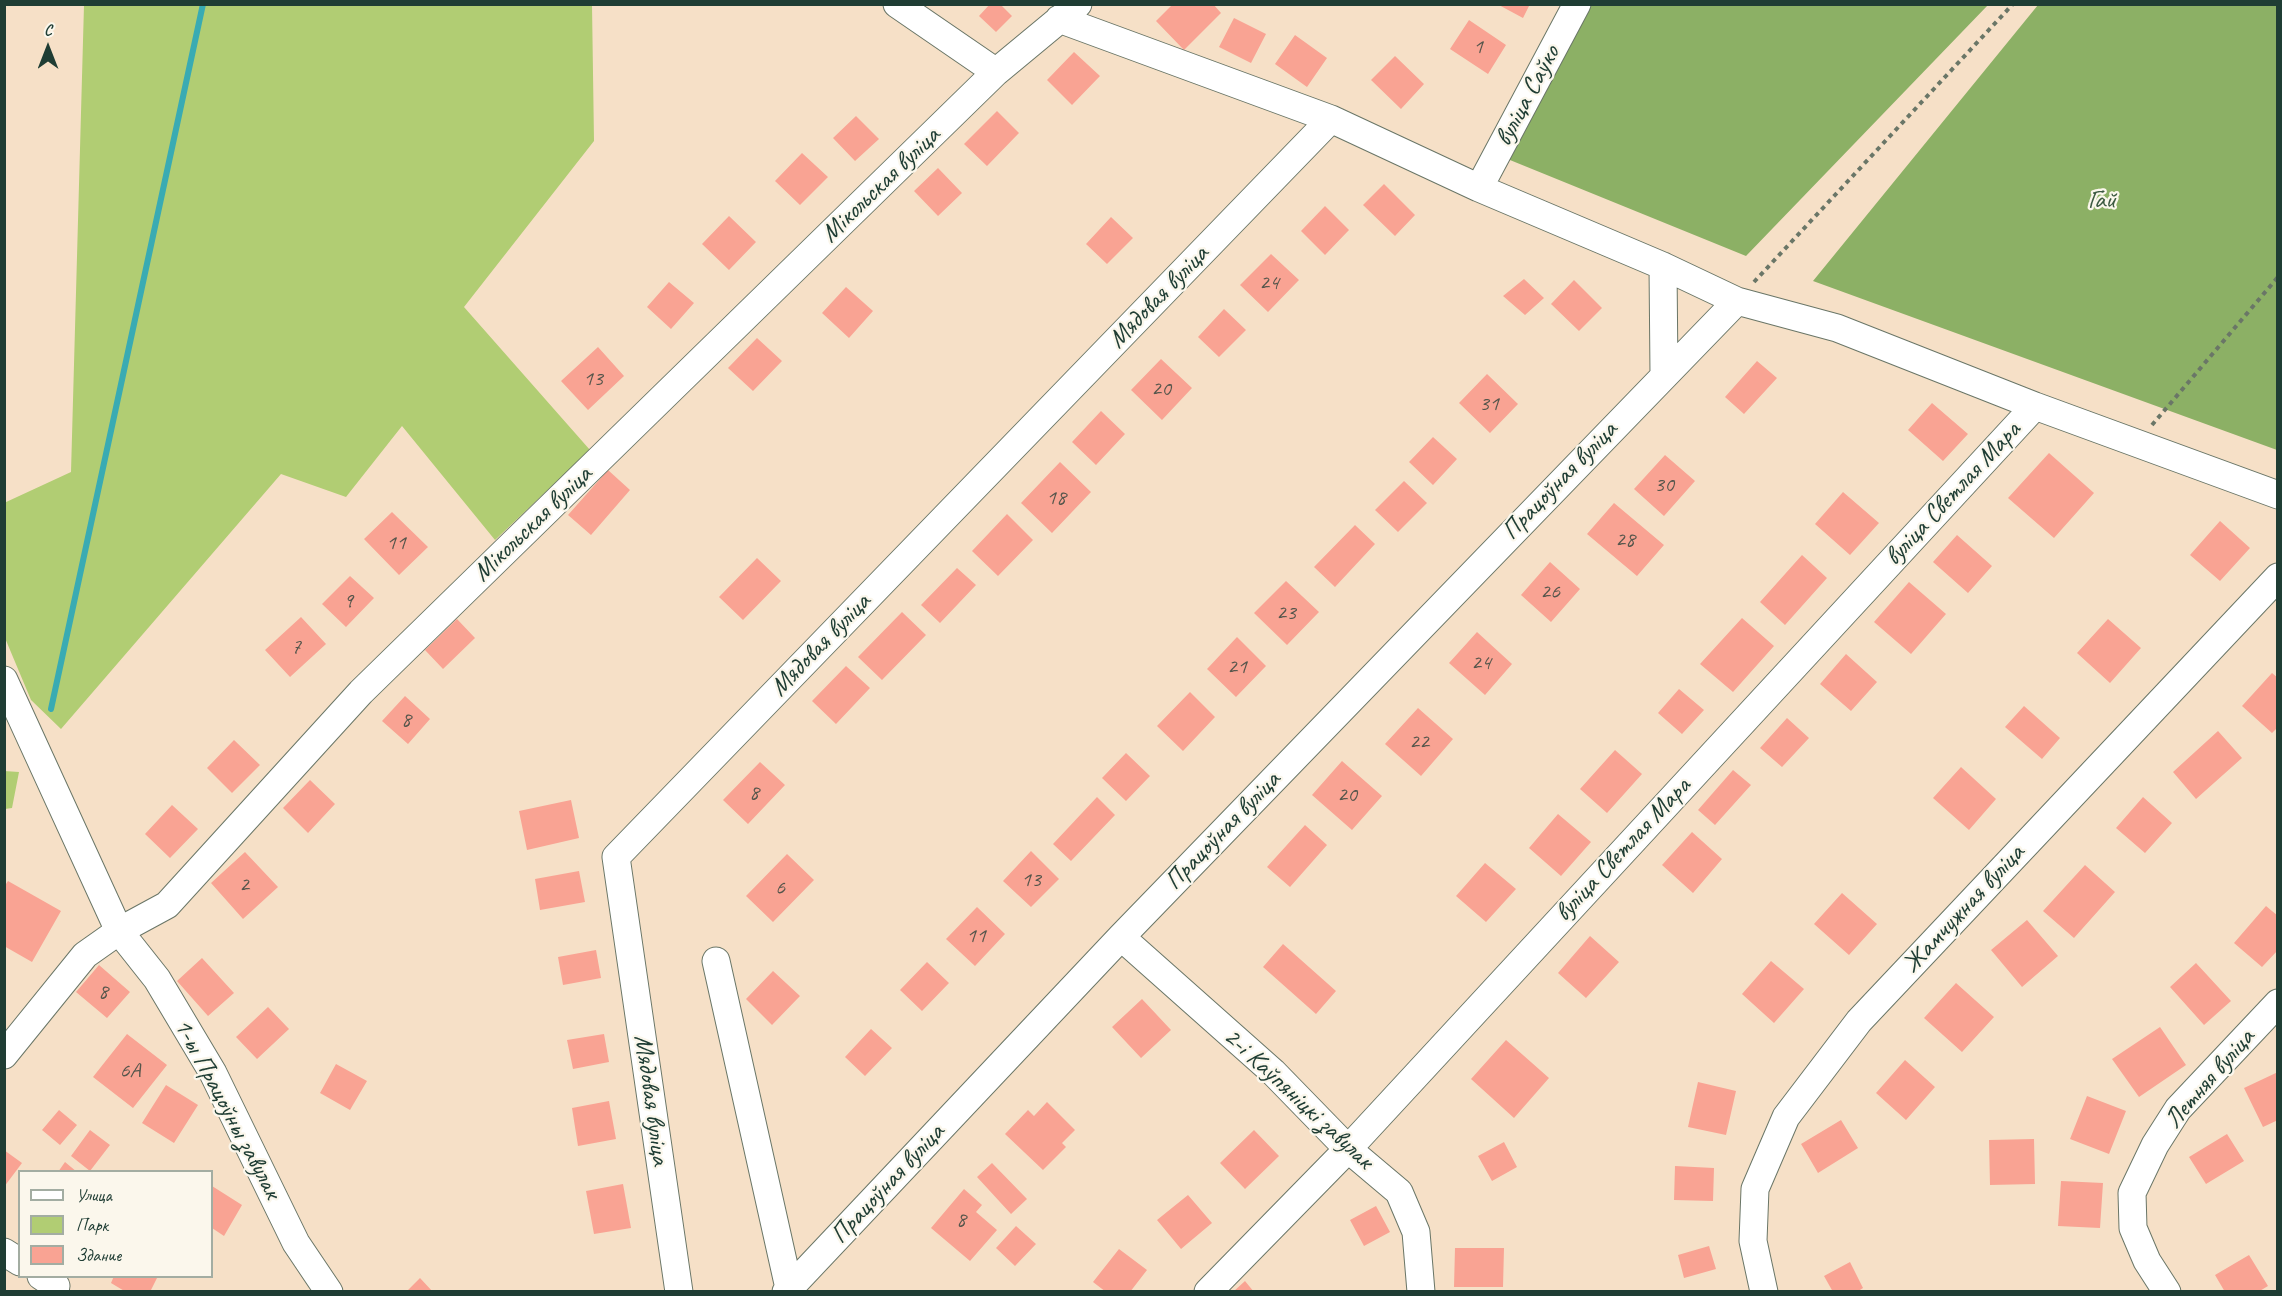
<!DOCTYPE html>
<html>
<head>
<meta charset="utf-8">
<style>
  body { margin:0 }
  #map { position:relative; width:2282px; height:1296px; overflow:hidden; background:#f6e0c7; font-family:Caveat,sans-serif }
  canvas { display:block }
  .frame { position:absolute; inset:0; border:6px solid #1f3d34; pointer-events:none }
  .legend { position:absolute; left:18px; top:1170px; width:195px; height:108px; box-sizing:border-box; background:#fbf7ec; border:2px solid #a3ada2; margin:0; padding:8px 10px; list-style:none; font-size:18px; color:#1f3d34 }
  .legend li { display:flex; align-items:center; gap:12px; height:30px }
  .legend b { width:30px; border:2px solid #a3ada2 }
  .north { position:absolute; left:18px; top:18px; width:60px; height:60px; -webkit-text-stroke:4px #fbf7ec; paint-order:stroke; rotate:0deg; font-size:16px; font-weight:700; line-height:24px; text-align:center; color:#1f3d34 }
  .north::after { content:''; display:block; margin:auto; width:21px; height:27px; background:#1f3d34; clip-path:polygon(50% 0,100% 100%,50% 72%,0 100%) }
</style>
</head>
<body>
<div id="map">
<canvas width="2282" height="1296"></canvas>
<div class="frame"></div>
<ul class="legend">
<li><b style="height:8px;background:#fff"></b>Улица</li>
<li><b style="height:16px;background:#b1cd73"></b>Парк</li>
<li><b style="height:16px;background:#f9a393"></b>Здание</li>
</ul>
<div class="north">С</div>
</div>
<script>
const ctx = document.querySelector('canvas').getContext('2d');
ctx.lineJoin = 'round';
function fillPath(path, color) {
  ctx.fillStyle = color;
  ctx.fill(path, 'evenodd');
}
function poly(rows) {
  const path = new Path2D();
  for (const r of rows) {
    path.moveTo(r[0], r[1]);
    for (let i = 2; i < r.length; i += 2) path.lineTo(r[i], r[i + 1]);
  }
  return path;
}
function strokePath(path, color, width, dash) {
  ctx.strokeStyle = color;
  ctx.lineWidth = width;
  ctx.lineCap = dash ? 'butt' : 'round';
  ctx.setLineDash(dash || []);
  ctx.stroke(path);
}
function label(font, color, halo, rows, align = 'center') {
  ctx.font = font + ' Caveat,sans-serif';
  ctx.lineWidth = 4.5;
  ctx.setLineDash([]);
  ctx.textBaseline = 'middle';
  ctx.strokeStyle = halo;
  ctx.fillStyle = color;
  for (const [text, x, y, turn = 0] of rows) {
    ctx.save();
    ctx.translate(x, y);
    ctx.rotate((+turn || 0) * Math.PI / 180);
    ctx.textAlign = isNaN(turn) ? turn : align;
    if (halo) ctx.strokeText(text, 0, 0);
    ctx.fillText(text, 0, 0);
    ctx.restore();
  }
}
const green = poly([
  [84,5,592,5,594,141,464,307,590,450,495,540,402,426,346,497,281,474,61,729,31,700,5,638,4,503,71,472],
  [4,771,19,772,12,808,5,809]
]);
const forest = poly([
  [1588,5,1988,5,1746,256,1505,158],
  [2038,5,2277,5,2277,450,1813,281]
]);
const stream = poly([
  [51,709,203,4]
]);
const building = poly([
  [990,4,1000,4,1012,16,996,32,979,16],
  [1173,4,1213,4,1221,13,1184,50,1156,21],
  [1497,4,1530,4,1523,18],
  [1234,18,1266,34,1251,63,1219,47],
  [1469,20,1506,45,1488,74,1450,49],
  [1295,35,1327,58,1307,87,1275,64],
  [1074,52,1100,76,1072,105,1047,80],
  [1395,56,1424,84,1401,109,1371,80],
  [997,111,1019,133,987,166,964,144],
  [856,116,879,139,855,161,833,138],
  [802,153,828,177,800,205,775,181],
  [938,168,962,193,938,216,914,191],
  [1384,184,1415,215,1395,236,1363,205],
  [1325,206,1349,230,1325,255,1301,231],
  [729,216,756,242,729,270,702,244],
  [1111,217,1133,238,1107,264,1086,244],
  [1271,254,1299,280,1268,312,1240,285],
  [1524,279,1544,298,1525,315,1503,296],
  [1574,280,1602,308,1579,331,1551,304],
  [669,282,694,303,671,329,647,307],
  [846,287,873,311,849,338,822,313],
  [1224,309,1246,330,1219,357,1198,337],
  [757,338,782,361,753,391,728,368],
  [598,347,624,376,588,410,561,381],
  [1161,359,1192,388,1162,420,1131,390],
  [1757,361,1777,378,1744,414,1725,397],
  [1487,374,1518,404,1490,433,1459,403],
  [1932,403,1968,434,1943,461,1908,430],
  [1101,411,1125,434,1096,465,1072,442],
  [1433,437,1457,459,1433,485,1409,462],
  [2049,453,2094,493,2054,538,2008,498],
  [1665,455,1695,481,1664,516,1634,489],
  [1060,462,1091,492,1052,533,1021,503],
  [608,470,630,490,591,535,568,515],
  [1404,481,1427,503,1398,532,1375,510],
  [1843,492,1879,523,1850,555,1815,524],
  [1614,503,1664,545,1637,576,1587,534],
  [392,512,428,547,399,575,364,539],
  [1007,514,1033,540,998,576,972,551],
  [2220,521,2250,548,2220,581,2190,555],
  [1355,525,1375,544,1335,587,1314,567],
  [1957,535,1992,566,1968,593,1933,562],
  [1802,555,1827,578,1785,625,1760,602],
  [757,558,781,581,743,620,719,597],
  [1550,562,1580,589,1551,622,1521,595],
  [957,568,976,585,940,623,921,605],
  [350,576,374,598,346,627,322,604],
  [1286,581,1319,612,1287,645,1254,613],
  [1909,582,1946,614,1911,654,1874,622],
  [902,612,926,635,882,680,858,657],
  [301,617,326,644,290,677,265,650],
  [1742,618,1774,646,1733,692,1700,664],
  [457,619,475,638,443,669,425,650],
  [2108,619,2141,648,2110,683,2077,653],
  [1477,632,1512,664,1485,695,1449,663],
  [1237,637,1266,666,1236,697,1207,669],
  [1846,654,1877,682,1851,711,1820,684],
  [846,666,870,688,836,724,812,701],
  [2272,673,2278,678,2278,727,2272,733,2242,706],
  [1679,689,1704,710,1682,734,1658,713],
  [1190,692,1215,717,1183,751,1157,726],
  [405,696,430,719,408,744,382,721],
  [2024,706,2060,738,2042,759,2005,727],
  [1418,708,1453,739,1421,776,1385,744],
  [1787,718,1809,738,1782,767,1760,748],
  [2218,731,2242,758,2196,799,2173,772],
  [234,740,260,765,232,793,207,768],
  [1615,750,1642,774,1607,813,1580,789],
  [1126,753,1150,776,1126,801,1102,778],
  [1342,761,1382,796,1352,830,1312,795],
  [760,762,785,785,748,824,723,800],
  [1961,767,1996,799,1969,830,1933,798],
  [1733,770,1751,785,1715,825,1698,810],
  [310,780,335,804,308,833,283,808],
  [1097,797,1115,815,1071,861,1053,844],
  [2143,797,2172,823,2145,853,2116,828],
  [571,800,579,838,527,850,519,811],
  [172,805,198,829,170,858,145,834],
  [1558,814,1591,842,1561,876,1529,848],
  [1305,825,1327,845,1290,887,1267,867],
  [1692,832,1722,859,1693,893,1662,865],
  [1031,851,1059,879,1031,907,1003,881],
  [245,852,278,887,243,919,211,883],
  [787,854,814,880,773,922,746,896],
  [1485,863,1516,889,1486,922,1456,896],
  [2085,865,2115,892,2074,938,2043,911],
  [579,871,585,902,540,910,535,879],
  [8,881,61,911,32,962,4,946,4,887],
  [1842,893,1877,924,1849,955,1814,924],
  [2266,906,2278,916,2278,950,2262,967,2234,943],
  [977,907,1005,934,975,966,946,939],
  [2027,920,2058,956,2022,987,1991,950],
  [1590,936,1619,962,1586,998,1558,973],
  [1283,944,1336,991,1316,1014,1263,967],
  [596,950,601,978,563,985,558,957],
  [202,958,234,993,208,1016,177,981],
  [1771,961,1804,989,1774,1023,1742,994],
  [927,962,949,983,922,1011,900,990],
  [2196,963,2231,1001,2204,1025,2170,987],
  [99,965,130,992,107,1018,76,992],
  [773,971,800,996,772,1025,746,999],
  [1956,983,1994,1017,1962,1052,1924,1018],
  [1142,999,1171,1030,1141,1058,1112,1027],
  [268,1007,289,1029,257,1059,236,1037],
  [2160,1027,2186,1065,2139,1097,2112,1059],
  [871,1029,892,1048,865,1076,845,1057],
  [127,1034,167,1065,133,1108,93,1077],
  [604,1034,609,1062,573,1069,567,1040],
  [1506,1040,1549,1078,1514,1118,1471,1079],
  [1905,1060,1935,1087,1906,1120,1876,1093],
  [336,1064,367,1081,350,1110,320,1093],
  [2278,1072,2278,1120,2263,1127,2244,1088],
  [1698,1082,1736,1091,1726,1135,1688,1127],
  [166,1085,198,1105,174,1143,142,1123],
  [2087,1096,2126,1111,2109,1154,2070,1139],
  [609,1101,616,1139,578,1146,572,1108],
  [1047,1102,1075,1130,1062,1143,1066,1147,1043,1170,1005,1134,1028,1110,1034,1116],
  [59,1110,77,1125,60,1145,42,1130],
  [1841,1120,1858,1148,1818,1173,1801,1144],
  [90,1130,110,1145,90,1171,71,1156],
  [1254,1130,1279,1156,1245,1189,1220,1163],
  [2227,1134,2244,1161,2206,1184,2189,1157],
  [2034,1139,2035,1184,1990,1185,1989,1140],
  [1504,1142,1517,1167,1492,1181,1478,1156],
  [4,1150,22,1163,4,1187],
  [65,1162,77,1172,58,1172],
  [992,1163,1027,1199,1011,1214,977,1177],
  [1675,1166,1714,1168,1713,1201,1674,1200],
  [2061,1181,2103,1183,2100,1228,2058,1226],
  [623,1184,631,1228,594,1234,586,1191],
  [212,1186,242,1205,224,1236,212,1228],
  [964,1189,982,1205,976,1212,997,1230,970,1261,931,1228],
  [1188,1195,1212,1223,1181,1249,1157,1220],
  [1376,1206,1390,1232,1364,1246,1350,1220],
  [1016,1226,1036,1244,1015,1266,996,1248],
  [1709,1246,1716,1269,1684,1278,1678,1255],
  [1455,1248,1504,1248,1503,1287,1454,1287],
  [1119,1249,1147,1270,1130,1292,1106,1292,1093,1282],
  [2249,1255,2268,1286,2258,1292,2225,1292,2215,1275],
  [1850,1262,1863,1288,1857,1292,1833,1292,1824,1276],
  [114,1276,158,1276,150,1292,126,1292,111,1283],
  [420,1278,433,1292,406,1292],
  [1245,1281,1254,1292,1233,1292]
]);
const path = poly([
  [1754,282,2013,4],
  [2152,425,2278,277]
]);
const minor = poly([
  [897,4,996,72],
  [1059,19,1331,119,1479,188,1663,266,1737,301,1837,328,2035,406,2278,495],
  [1479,188,1577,4],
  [1663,266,1664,374],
  [4,680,119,931,157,979,213,1073,296,1243,329,1292],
  [1121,937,1273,1072,1348,1149,1399,1192,1416,1232,1421,1292],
  [716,961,789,1288],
  [4,1055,85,955,119,931,167,905,361,692,996,72,1078,4],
  [4,1252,20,1262],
  [41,1276,56,1286],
  [679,1292,616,857,1331,119],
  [786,1292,1121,937,1737,301],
  [1208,1292,1348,1149,2035,406],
  [1764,1292,1753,1241,1755,1189,1786,1117,1859,1021,2278,577],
  [2167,1292,2147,1261,2133,1228,2132,1193,2155,1145,2178,1109,2278,1003]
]);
const numberNames = [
  ["1",1478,47],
  ["24",1269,283],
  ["13",593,379],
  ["20",1161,389],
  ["31",1489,404],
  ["30",1664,485],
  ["18",1056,498],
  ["28",1625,540],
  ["11",396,543],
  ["26",1550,592],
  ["9",348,601],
  ["23",1286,613],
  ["7",296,647],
  ["24",1481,663],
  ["21",1237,667],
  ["8",406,720],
  ["22",1419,742],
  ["8",754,793],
  ["20",1347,795],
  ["13",1031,880],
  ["2",244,885],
  ["6",780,888],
  ["11",976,936],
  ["8",103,992],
  ["6А",130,1071],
  ["8",961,1220]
];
const streetNames = [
  ["вуліца Саўко",1528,96,-62],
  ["Мікольская вуліца",881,185,-44],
  ["Мядовая вуліца",1159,297,-46],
  ["Працоўная вуліца",1560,481,-46],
  ["вуліца Светлая Мара",1953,494,-47],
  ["Мікольская вуліца",533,524,-44],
  ["Мядовая вуліца",821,645,-46],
  ["Працоўная вуліца",1223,831,-46],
  ["вуліца Светлая Мара",1623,850,-47],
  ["Жамчужная вуліца",1964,909,-47],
  ["Летняя вуліца",2210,1079,-49],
  ["2-і Каўпяніцкі завулак",1298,1099,43],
  ["Мядовая вуліца",651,1100,82],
  ["1-ы Працоўны завулак",227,1109,62],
  ["Працоўная вуліца",888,1184,-47]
];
const parkNames = [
  ["Гай",2102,201]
];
fillPath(green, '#b1cd73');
fillPath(forest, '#8cb065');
strokePath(stream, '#39abb3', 6);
fillPath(building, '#f9a393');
strokePath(minor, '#6a7667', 29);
strokePath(path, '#6a7667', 4, [4.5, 4.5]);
strokePath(minor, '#fff', 27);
label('22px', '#56564c', null, numberNames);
label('26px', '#1f3d34', '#fbf7ec', streetNames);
label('26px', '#3c5a41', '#fbf7ec', parkNames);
</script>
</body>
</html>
